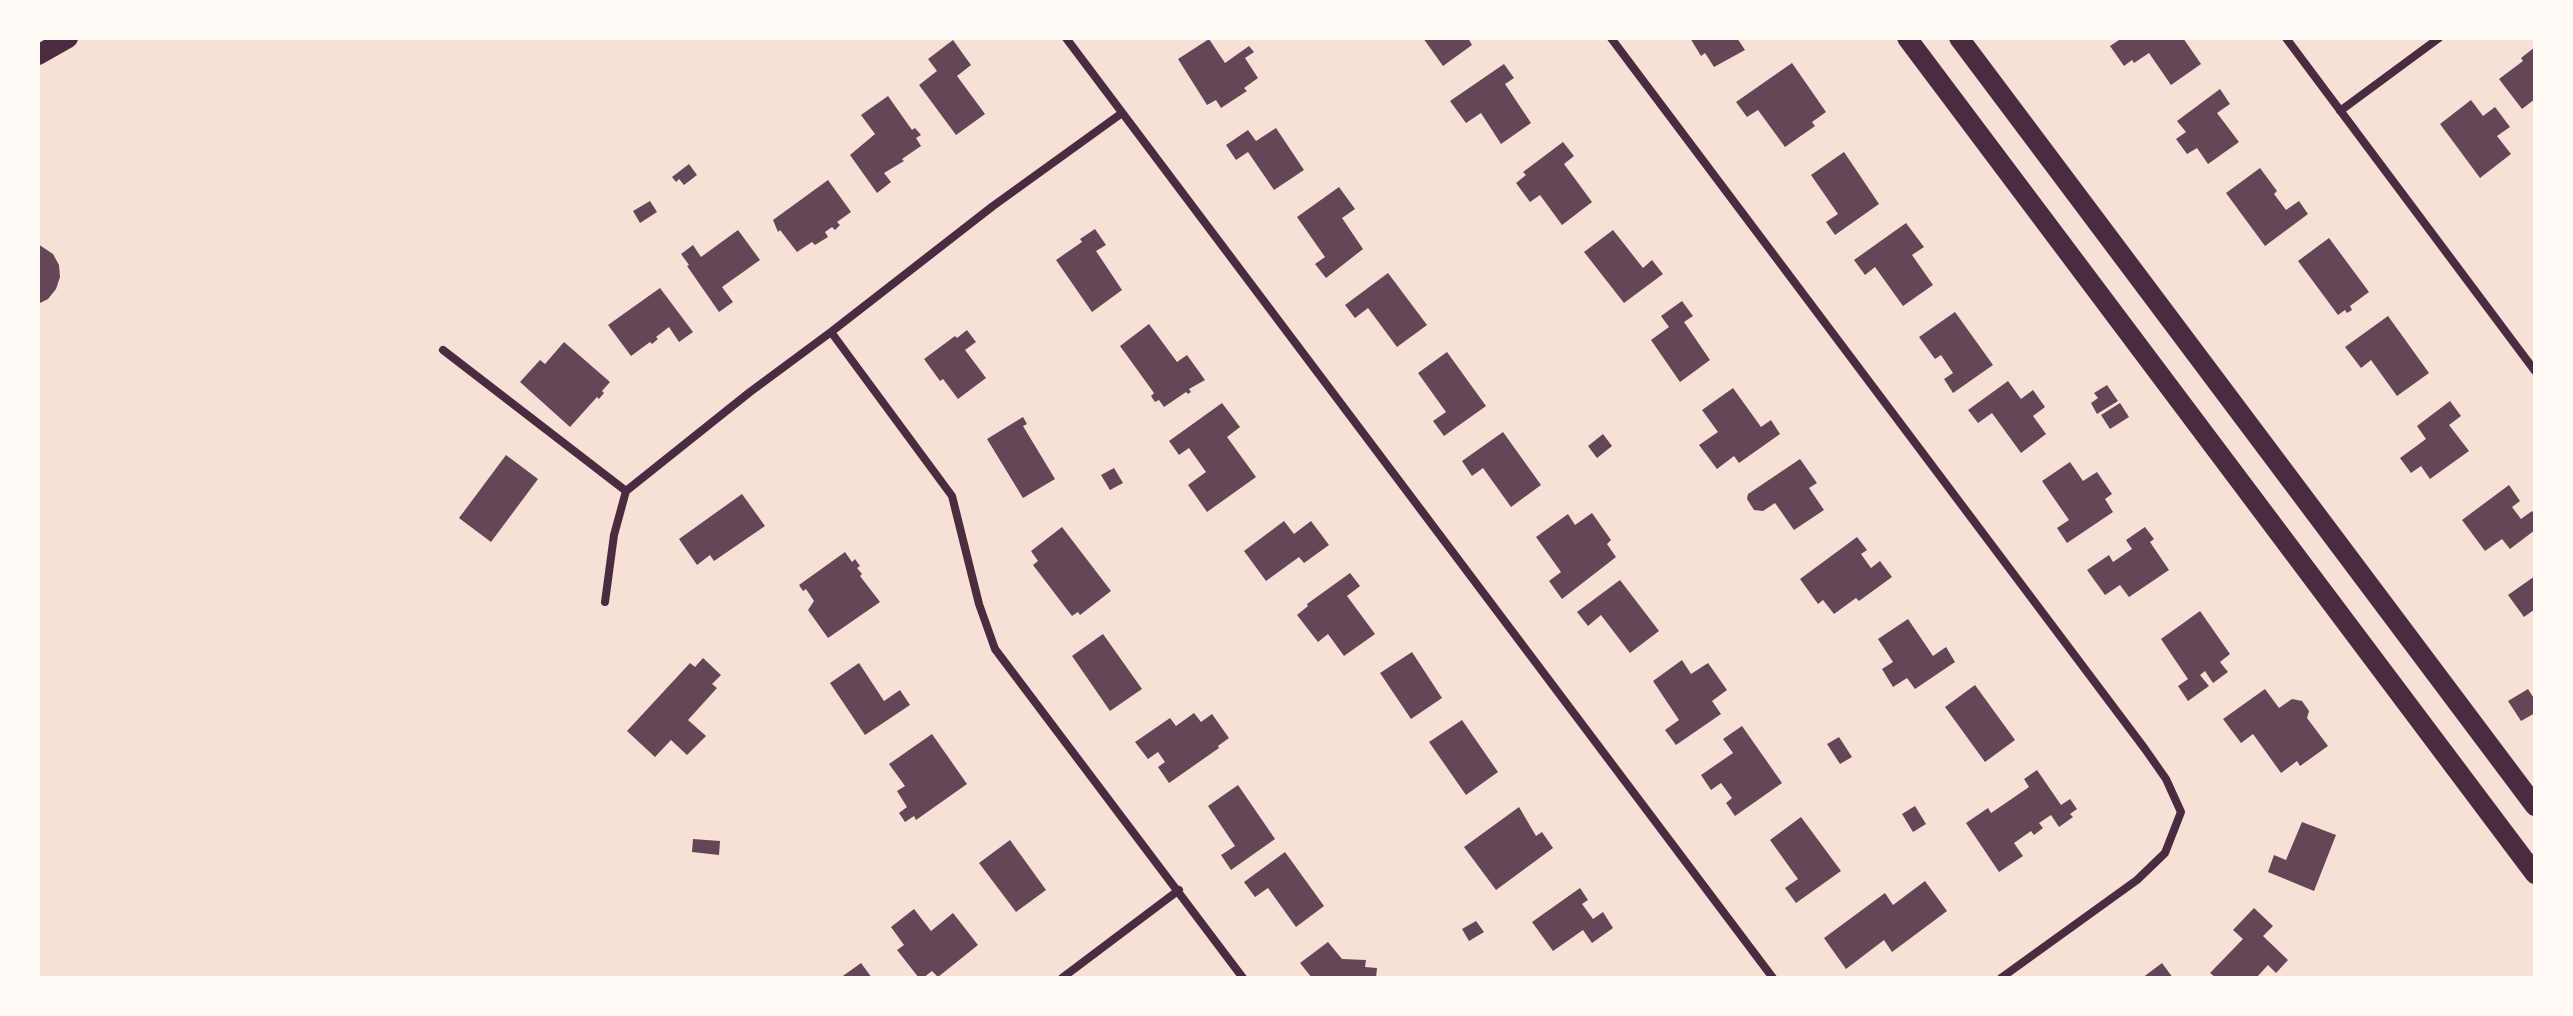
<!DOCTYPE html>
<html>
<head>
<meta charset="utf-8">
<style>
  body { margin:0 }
  #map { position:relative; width:2573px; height:1016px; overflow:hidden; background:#f7e1d7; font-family:"Zilla Slab",serif }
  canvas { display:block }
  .frame { position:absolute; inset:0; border:40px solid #fffaf5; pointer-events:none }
</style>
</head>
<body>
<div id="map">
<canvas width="2573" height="1016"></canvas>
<div class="frame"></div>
</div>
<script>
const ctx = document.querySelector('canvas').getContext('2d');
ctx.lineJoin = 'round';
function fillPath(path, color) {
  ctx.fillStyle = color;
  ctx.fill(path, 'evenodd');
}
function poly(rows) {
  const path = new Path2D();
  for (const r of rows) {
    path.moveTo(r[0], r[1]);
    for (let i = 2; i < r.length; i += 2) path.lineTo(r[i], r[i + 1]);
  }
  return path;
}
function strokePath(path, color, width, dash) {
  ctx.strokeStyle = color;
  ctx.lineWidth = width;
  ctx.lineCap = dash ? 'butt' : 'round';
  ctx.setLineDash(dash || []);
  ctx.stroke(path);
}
const building = poly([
  [1423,38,1468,38,1472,45,1443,66],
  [1690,38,1737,38,1745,50,1714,67,1705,53,1701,56],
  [2122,38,2183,38,2201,64,2171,85,2149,53,2134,63,2132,60,2124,66,2110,46],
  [1209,39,1225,63,1249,46,1254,52,1245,58,1258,78,1244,88,1247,91,1221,108,1216,100,1207,105,1178,59],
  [953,40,971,65,957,76,985,114,956,135,919,85,937,71,928,59],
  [2535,47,2535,99,2522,109,2499,79,2523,61,2521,58],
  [1792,63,1826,112,1812,122,1815,126,1785,147,1758,110,1747,117,1736,102],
  [1504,64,1514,78,1505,84,1531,123,1501,144,1481,113,1466,123,1450,101],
  [2220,89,2230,104,2217,113,2239,142,2208,164,2197,148,2187,154,2176,139,2186,132,2177,121],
  [888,96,912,130,915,128,921,135,916,138,921,146,902,159,904,161,884,173,891,182,877,193,850,155,875,134,861,115],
  [2471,100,2483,116,2495,107,2510,127,2497,136,2511,154,2480,178,2440,124],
  [1276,128,1304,170,1274,190,1248,152,1236,160,1226,145,1248,130,1256,141],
  [1563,142,1574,156,1564,164,1592,202,1562,225,1540,195,1530,202,1516,183,1526,175,1523,172],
  [1844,152,1879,204,1835,235,1826,222,1838,214,1811,175],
  [689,164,697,175,684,185,679,179,676,182,672,177],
  [2260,168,2277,191,2274,194,2286,210,2299,201,2308,214,2265,246,2226,193],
  [828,180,851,212,837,222,840,225,835,230,832,227,825,232,828,237,815,245,812,242,797,252,780,230,778,232,773,220],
  [1339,187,1355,209,1342,218,1363,249,1326,278,1315,264,1325,257,1297,217],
  [650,201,657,212,640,223,633,211],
  [1906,223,1924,247,1912,255,1933,285,1903,306,1875,267,1865,275,1854,260],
  [1095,229,1106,245,1096,251,1122,290,1092,312,1056,260,1082,242,1080,239],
  [738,230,760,260,722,287,733,302,719,312,687,266,689,265,681,254,693,245,701,257],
  [1613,230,1643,268,1652,260,1663,274,1624,303,1584,252],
  [2329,238,2369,292,2350,306,2352,310,2347,313,2345,310,2338,315,2298,261],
  [38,244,53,254,59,265,60,277,56,289,48,299,38,304],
  [1388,273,1427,325,1397,347,1368,308,1355,318,1345,305],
  [660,288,693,332,679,342,669,327,656,337,658,339,652,344,650,342,631,356,608,325],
  [1682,301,1693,316,1684,322,1710,360,1680,382,1651,340,1669,327,1661,316],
  [1955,312,1993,365,1953,393,1944,379,1953,373,1941,355,1935,359,1919,337],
  [2388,316,2429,373,2397,396,2371,360,2361,368,2345,347],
  [1149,324,1177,362,1187,355,1205,380,1189,389,1191,392,1188,394,1186,392,1164,407,1159,400,1155,402,1151,396,1154,393,1120,346],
  [967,330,976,342,965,350,986,378,958,399,943,379,940,381,924,359,955,336,957,338],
  [564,342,610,382,602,391,604,393,599,399,597,397,570,427,520,382,540,360,545,364],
  [1447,352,1486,406,1444,436,1433,421,1446,412,1418,373],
  [2008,381,2021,399,2033,390,2045,407,2033,416,2046,434,2021,453,1992,413,1978,423,1968,410],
  [2107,385,2118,401,2097,414,2091,403,2098,398,2094,393],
  [1733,388,1761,427,1771,420,1780,434,1739,463,1734,456,1717,469,1699,445,1718,432,1702,410],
  [2450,401,2461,416,2449,425,2469,451,2430,479,2421,466,2411,473,2400,458,2426,439,2417,426],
  [1222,403,1240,427,1227,437,1256,477,1207,512,1188,485,1206,472,1189,448,1179,455,1169,441],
  [2120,403,2129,417,2110,429,2101,415],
  [1023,417,1027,424,1023,426,1055,479,1023,498,987,439],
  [1503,432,1541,485,1511,507,1483,468,1472,476,1462,461],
  [1603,434,1612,446,1597,458,1588,446],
  [506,455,538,479,491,542,459,518],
  [1800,459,1817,483,1809,488,1824,510,1794,530,1775,503,1763,511,1754,510,1747,499,1748,494],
  [2070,462,2083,481,2097,472,2112,494,2105,499,2113,512,2067,543,2057,528,2069,520,2042,481],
  [1114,468,1123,483,1110,490,1101,475],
  [2509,485,2520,501,2512,507,2521,519,2532,511,2535,515,2535,530,2510,549,2502,539,2485,551,2462,520],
  [742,494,765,526,714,561,710,555,697,565,679,539],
  [1592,513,1611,540,1607,544,1616,557,1562,599,1549,581,1561,572,1536,537,1568,514,1575,525],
  [1284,521,1294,534,1311,521,1329,545,1304,563,1299,557,1266,581,1244,551],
  [1062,527,1111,591,1080,615,1078,612,1072,616,1033,565,1038,561,1031,551],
  [2145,527,2154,539,2150,542,2169,570,2129,597,2120,585,2105,595,2087,570,2109,555,2113,562,2132,549,2126,540],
  [1857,537,1867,550,1861,554,1871,568,1880,561,1892,577,1859,601,1856,598,1834,614,1823,600,1818,604,1800,579],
  [845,552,852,562,855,559,860,566,857,568,862,574,860,576,880,602,828,638,808,610,814,601,806,589,803,591,799,585],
  [1350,573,1360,586,1347,596,1375,634,1344,656,1328,634,1318,642,1297,615,1308,606,1307,604],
  [2535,576,2535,609,2524,617,2508,595],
  [1620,580,1659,631,1630,653,1601,615,1588,626,1577,612],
  [2200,611,2230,654,2220,662,2228,672,2213,683,2205,671,2200,675,2209,686,2188,701,2178,686,2188,679,2161,639],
  [1908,619,1933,656,1946,647,1955,662,1915,689,1907,678,1893,687,1882,669,1893,662,1878,639],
  [1103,634,1142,689,1110,711,1072,656],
  [1412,652,1442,698,1411,719,1380,673],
  [703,658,721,675,712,684,717,688,688,720,706,736,687,755,671,740,655,757,627,731,690,663,695,667],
  [1682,660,1691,674,1708,663,1727,690,1712,701,1721,714,1676,745,1665,730,1679,720,1653,681],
  [859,663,884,701,900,690,910,705,865,735,830,683],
  [1975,685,2015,740,1985,762,1945,707],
  [2265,689,2279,708,2292,699,2302,701,2309,711,2307,718,2328,746,2300,766,2297,761,2281,773,2253,734,2241,743,2223,719],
  [2528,689,2535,700,2535,713,2521,721,2508,701],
  [1194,713,1201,722,1212,714,1229,738,1218,746,1219,748,1169,783,1158,767,1165,762,1158,752,1148,759,1135,742,1170,718,1176,726],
  [1462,720,1498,772,1466,795,1429,742],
  [1742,726,1782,783,1735,816,1726,803,1732,798,1721,783,1711,790,1701,775,1733,753,1723,739],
  [932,734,967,784,916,820,914,816,905,822,899,813,907,807,897,791,905,786,889,764],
  [1839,737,1852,757,1840,764,1827,744],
  [2037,770,2061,805,2070,799,2077,809,2070,814,2073,817,2059,827,2051,815,2039,823,2043,828,2034,835,2031,831,2014,843,2023,856,1999,872,1966,823,1988,808,1991,813,2029,787,2024,779],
  [1238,785,1275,839,1231,870,1221,855,1235,846,1208,806],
  [1915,806,1926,824,1913,832,1902,814],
  [1519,807,1536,836,1542,832,1553,848,1496,890,1464,847],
  [1801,817,1841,871,1796,903,1785,888,1798,879,1770,840],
  [2302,822,2336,835,2314,891,2268,872,2274,855,2286,860],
  [693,839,720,841,719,855,692,852],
  [1010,840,1046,890,1016,912,979,863],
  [1285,852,1324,906,1296,927,1268,888,1255,897,1244,882],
  [1925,881,1947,911,1892,952,1884,940,1846,969,1824,938,1885,893,1893,905],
  [1580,888,1588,900,1582,904,1593,919,1603,912,1613,928,1592,943,1583,930,1553,951,1532,922],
  [2254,908,2273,926,2263,936,2288,960,2276,973,2268,965,2256,978,2216,978,2210,973,2243,939,2233,930],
  [914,909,931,931,953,913,978,945,938,977,932,971,923,978,919,978,897,950,904,945,891,927],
  [1476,921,1484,932,1469,941,1462,929],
  [1328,942,1342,959,1366,960,1365,967,1377,968,1376,978,1312,978,1300,963],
  [861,963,872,978,840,978],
  [2162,963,2173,978,2142,978]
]);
const minor = poly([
  [1066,38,1773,978],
  [1611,38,2145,749,2166,779,2181,812,2165,853,2137,880,2001,978],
  [2286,38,2535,371],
  [2340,111,2439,38],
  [831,332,952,496,979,604,995,649,1243,978],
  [443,350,626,491],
  [605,602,614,535,626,491,750,392,831,332,993,206,1122,113],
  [1062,978,1179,890]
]);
const primary = poly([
  [1907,38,2535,874],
  [1959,38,2535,806],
  [38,55,68,38]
]);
fillPath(building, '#644757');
strokePath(minor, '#4a2c40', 8);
strokePath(primary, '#4a2c40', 20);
</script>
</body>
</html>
